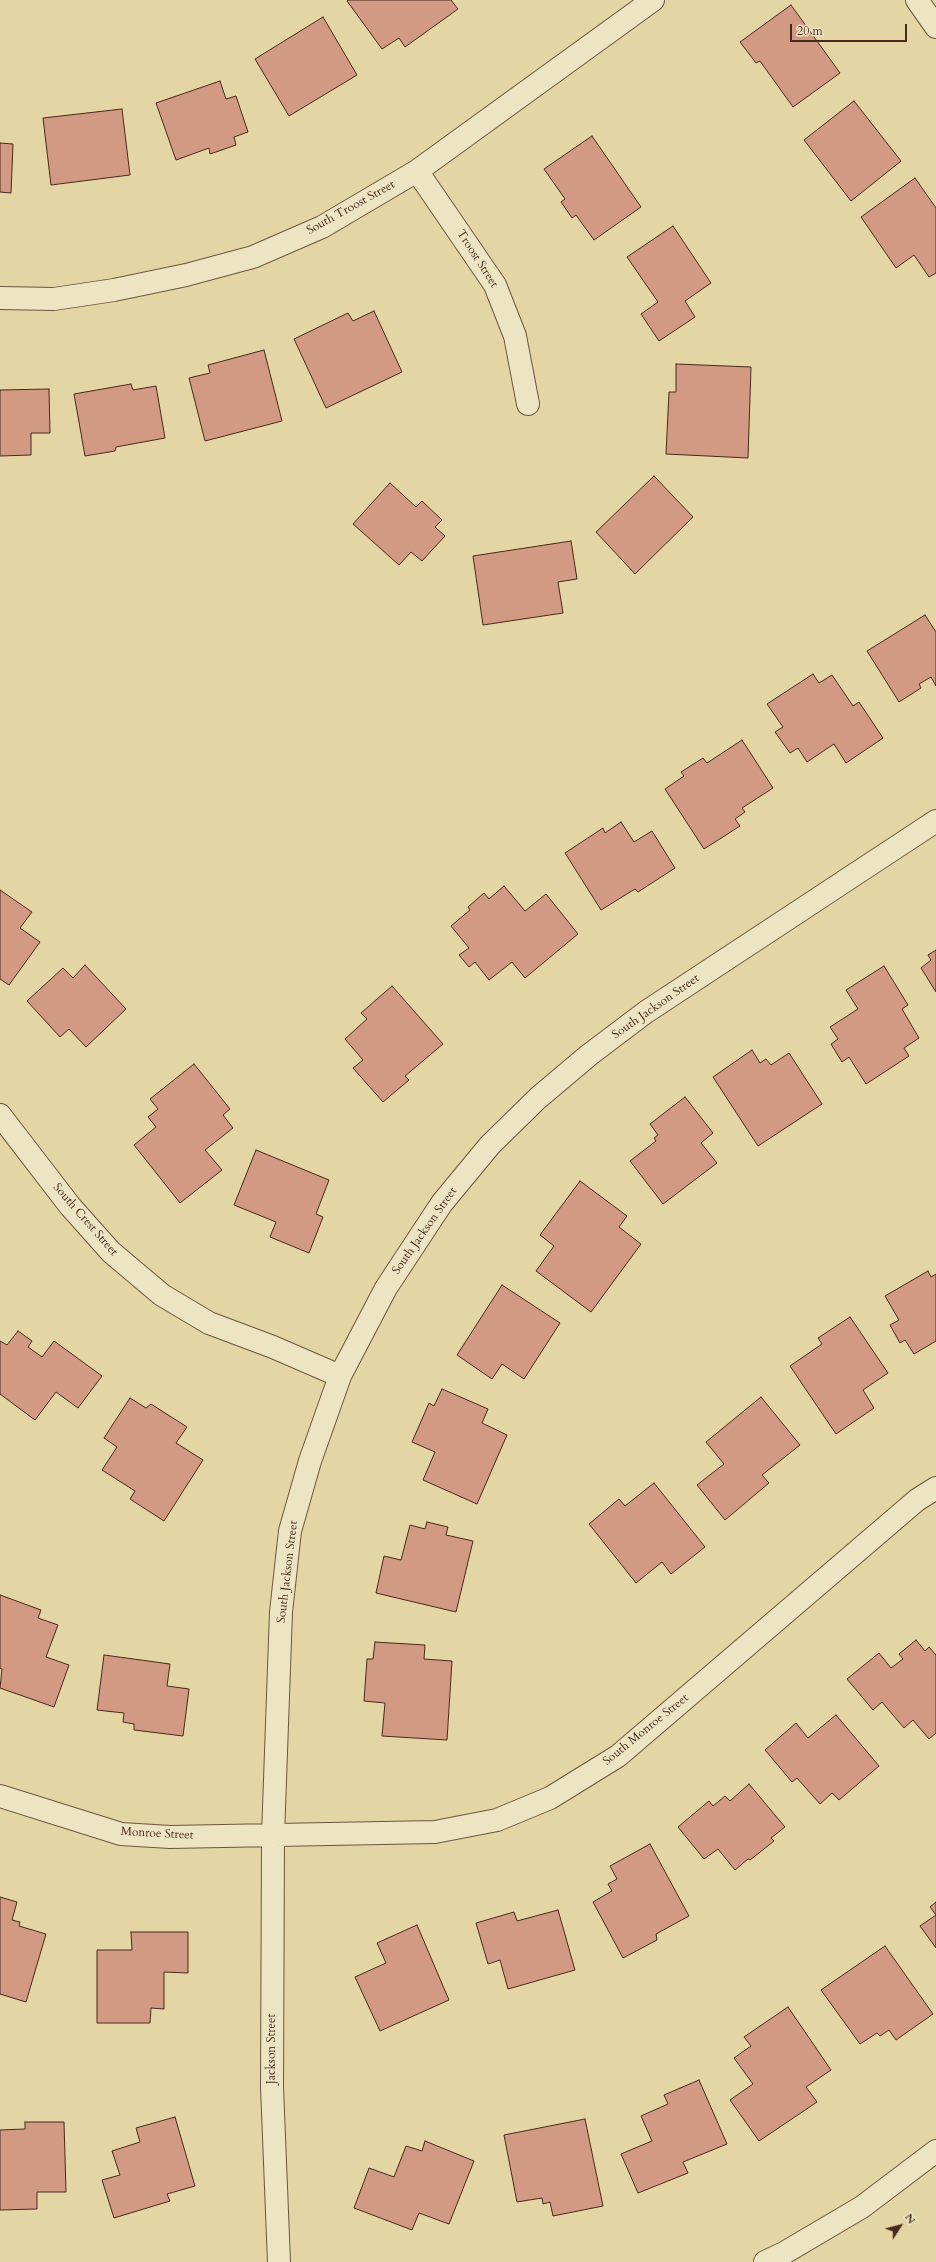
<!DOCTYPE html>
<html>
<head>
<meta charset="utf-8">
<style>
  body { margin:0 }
  #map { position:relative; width:936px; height:2262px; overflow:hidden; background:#e4d5a5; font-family:Cardo,serif }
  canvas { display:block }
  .north { position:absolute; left:880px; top:2206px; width:40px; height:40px; -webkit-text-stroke:3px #ede4c4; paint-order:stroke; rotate:54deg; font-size:11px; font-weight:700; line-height:16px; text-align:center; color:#472a1c }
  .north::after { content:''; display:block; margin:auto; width:14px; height:18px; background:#472a1c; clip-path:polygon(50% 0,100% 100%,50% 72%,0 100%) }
  .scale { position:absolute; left:790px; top:24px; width:117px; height:18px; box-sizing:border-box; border:2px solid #472a1c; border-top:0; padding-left:5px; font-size:12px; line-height:14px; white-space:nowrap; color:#472a1c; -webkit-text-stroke:3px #ede4c4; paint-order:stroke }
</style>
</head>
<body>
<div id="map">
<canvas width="936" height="2262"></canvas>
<div class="north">N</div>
<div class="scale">20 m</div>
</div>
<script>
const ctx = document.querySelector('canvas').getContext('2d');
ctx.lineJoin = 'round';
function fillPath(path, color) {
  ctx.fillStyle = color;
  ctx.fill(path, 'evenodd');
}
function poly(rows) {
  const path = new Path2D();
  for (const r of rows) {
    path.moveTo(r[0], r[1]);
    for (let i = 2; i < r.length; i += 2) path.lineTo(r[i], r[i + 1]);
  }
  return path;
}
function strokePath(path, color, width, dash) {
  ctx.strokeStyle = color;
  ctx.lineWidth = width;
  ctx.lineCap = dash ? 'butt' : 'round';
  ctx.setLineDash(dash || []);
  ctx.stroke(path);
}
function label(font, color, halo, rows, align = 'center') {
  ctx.font = font + ' Cardo,serif';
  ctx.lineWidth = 3.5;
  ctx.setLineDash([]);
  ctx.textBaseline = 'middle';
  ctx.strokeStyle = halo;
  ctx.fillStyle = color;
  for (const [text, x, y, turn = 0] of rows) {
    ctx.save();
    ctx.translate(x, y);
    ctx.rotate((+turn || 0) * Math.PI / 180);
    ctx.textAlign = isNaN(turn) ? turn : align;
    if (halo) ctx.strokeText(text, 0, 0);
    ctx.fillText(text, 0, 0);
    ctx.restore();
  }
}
const building = poly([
  [349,0,451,0,458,9,405,47,399,38,382,49,347,1,349,0],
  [791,5,840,73,793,107,760,61,756,63,740,42,791,5],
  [323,17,357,75,289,116,255,59,323,17],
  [220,81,226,99,236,96,248,132,234,137,236,145,210,154,209,148,176,160,156,103,220,81],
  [854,101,901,161,851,201,804,140,854,101],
  [122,109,130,175,51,185,43,118,122,109],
  [592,136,641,207,594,240,576,215,572,218,561,202,565,199,544,169,592,136],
  [0,143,13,144,11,193,0,192,0,143],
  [915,178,936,208,936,273,929,277,914,255,896,268,861,217,915,178],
  [673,226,711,283,685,301,695,317,659,341,641,314,658,302,627,257,673,226],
  [374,311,402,372,326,408,294,339,348,313,353,321,374,311],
  [264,350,282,421,205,441,189,378,210,373,208,365,264,350],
  [676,364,751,367,748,458,666,454,669,392,676,392,676,364],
  [131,384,133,390,156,386,165,438,116,447,115,451,85,456,74,394,131,384],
  [49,389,50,433,31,433,31,455,0,456,0,390,49,389],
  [654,476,693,517,635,574,596,532,654,476],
  [390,483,416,507,422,501,442,520,435,527,445,536,422,561,411,552,399,565,353,524,390,483],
  [571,541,577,579,558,582,563,613,483,625,473,556,571,541],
  [925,615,936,632,936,686,931,677,919,684,921,688,899,702,867,651,925,615],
  [813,674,819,683,832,675,853,706,859,702,883,738,846,763,834,744,807,762,798,748,790,753,775,732,783,727,767,704,813,674],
  [742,740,773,788,742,808,745,812,735,819,740,826,704,849,665,789,684,776,681,772,703,758,707,763,742,740],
  [621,822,634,842,652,831,675,868,638,892,635,889,601,910,565,853,603,828,605,833,621,822],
  [504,886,525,911,546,894,578,934,525,978,512,962,489,980,475,962,469,967,459,955,469,948,451,926,470,910,468,907,484,893,489,899,504,886],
  [0,890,32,912,20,928,40,942,9,985,0,979,0,890],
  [936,950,936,992,921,968,931,960,928,955,936,950],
  [85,965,126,1009,86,1047,69,1029,60,1037,27,1001,63,968,73,978,85,965],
  [884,966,908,1005,902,1009,919,1038,904,1048,909,1056,866,1084,849,1057,842,1062,831,1044,838,1039,830,1027,858,1009,846,990,884,966],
  [392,986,443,1044,405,1076,409,1080,383,1102,353,1068,363,1060,345,1039,367,1019,361,1013,392,986],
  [752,1050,760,1063,766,1059,771,1065,789,1053,822,1104,758,1146,713,1077,752,1050],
  [194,1064,230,1109,223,1115,233,1128,205,1150,222,1170,180,1203,134,1145,156,1127,148,1117,158,1109,150,1099,194,1064],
  [685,1097,713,1133,701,1143,717,1163,663,1204,630,1161,656,1141,654,1138,658,1135,650,1124,685,1097],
  [256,1150,329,1180,316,1214,323,1217,309,1253,270,1237,276,1222,234,1205,256,1150],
  [580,1181,627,1216,619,1227,641,1244,591,1312,536,1271,554,1246,540,1235,580,1181],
  [928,1271,931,1277,936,1274,936,1341,914,1354,905,1340,900,1343,890,1325,899,1320,885,1296,928,1271],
  [502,1285,560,1323,524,1379,502,1364,492,1379,457,1355,502,1285],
  [850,1317,888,1373,863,1390,874,1408,836,1434,790,1366,822,1344,818,1338,850,1317],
  [18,1331,32,1341,28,1347,42,1357,54,1341,102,1376,78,1408,56,1392,35,1420,0,1394,0,1341,7,1345,18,1331],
  [442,1389,488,1409,482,1423,507,1435,477,1504,423,1480,435,1452,412,1442,429,1403,434,1406,442,1389],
  [761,1397,800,1445,762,1475,769,1483,725,1520,697,1485,724,1464,706,1442,761,1397],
  [130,1398,146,1408,151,1404,187,1427,176,1443,203,1460,164,1521,130,1499,135,1491,102,1470,117,1447,104,1438,130,1398],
  [654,1483,705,1547,671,1574,662,1562,636,1583,589,1524,619,1499,625,1506,654,1483],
  [427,1522,448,1527,446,1535,473,1541,456,1612,376,1593,384,1556,401,1560,410,1525,425,1529,427,1522],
  [0,1595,41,1610,38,1618,58,1625,46,1657,69,1665,54,1707,0,1688,2,1669,0,1668,0,1595],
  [916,1640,925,1651,929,1647,936,1655,936,1733,929,1739,913,1720,904,1728,882,1702,873,1710,847,1679,879,1653,891,1668,903,1659,899,1654,916,1640],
  [375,1642,425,1645,424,1659,452,1661,447,1740,382,1736,385,1703,364,1701,367,1659,373,1659,375,1642],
  [104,1655,170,1664,167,1686,189,1689,183,1736,134,1730,134,1724,123,1722,124,1713,97,1710,104,1655],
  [836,1715,879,1766,839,1800,832,1793,820,1804,797,1778,792,1782,765,1750,796,1723,808,1738,836,1715],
  [749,1784,785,1827,771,1838,774,1841,750,1860,748,1859,735,1870,718,1849,704,1859,678,1827,709,1801,713,1806,725,1796,730,1801,749,1784],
  [650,1844,689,1916,656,1934,657,1940,623,1958,593,1902,612,1891,608,1884,617,1879,610,1866,650,1844],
  [0,1897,17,1902,12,1920,20,1922,19,1926,46,1934,26,2002,0,1994,0,1897],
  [936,1902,936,1948,920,1926,936,1915,930,1907,936,1902],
  [558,1910,575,1970,508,1989,500,1960,488,1964,476,1923,514,1912,517,1921,558,1910],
  [417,1925,449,2000,380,2031,355,1977,386,1963,377,1943,417,1925],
  [131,1932,188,1932,188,1973,164,1972,164,2009,151,2008,150,2023,97,2023,97,1950,132,1950,131,1932],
  [885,1946,933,2014,896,2040,889,2030,880,2036,877,2033,860,2044,821,1990,885,1946],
  [788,2007,831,2070,806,2087,817,2102,759,2141,730,2100,753,2084,734,2058,751,2046,744,2037,788,2007],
  [699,2080,727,2144,683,2162,688,2173,638,2193,621,2154,652,2141,641,2116,668,2104,664,2095,699,2080],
  [175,2117,195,2186,167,2194,170,2201,114,2218,102,2180,120,2175,112,2151,140,2142,136,2128,175,2117],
  [585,2119,603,2206,553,2216,550,2202,543,2204,542,2198,517,2202,504,2135,585,2119],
  [25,2122,64,2122,66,2192,37,2192,37,2209,0,2210,0,2130,25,2129,25,2122],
  [425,2141,474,2161,449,2224,419,2213,412,2230,354,2208,369,2168,394,2177,406,2146,422,2151,425,2141]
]);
const street = poly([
  [917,0,936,27],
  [417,171,495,285,515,336,528,404],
  [0,298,54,299,114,290,186,275,253,257,322,227,417,171,653,0],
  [0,1115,70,1206,111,1252,162,1295,209,1323,273,1347,340,1376],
  [0,1796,121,1834,170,1837,435,1832,497,1820,550,1798,618,1756,917,1500,936,1488],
  [279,2262,272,2087,273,1836,281,1612,290,1531,310,1461,340,1376,386,1288,442,1203,490,1145,538,1098,589,1055,646,1012,936,821],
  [765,2262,784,2253,862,2207,936,2151]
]);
const streetNames = [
  ["South Troost Street",351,208,-29],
  ["Troost Street",477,259,57],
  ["South Jackson Street",656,1007,-35],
  ["South Crest Street",85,1220,49],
  ["South Jackson Street",425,1231,-55],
  ["South Jackson Street",288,1572,-83],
  ["South Monroe Street",646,1730,-39],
  ["Monroe Street",157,1834,3],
  ["Jackson Street",272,2049,-90]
];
fillPath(building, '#d29983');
strokePath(building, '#472a1c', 1);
strokePath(street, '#6e553e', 24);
strokePath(street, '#ede4c4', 22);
label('12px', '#472a1c', '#ede4c4', streetNames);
</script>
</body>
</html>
